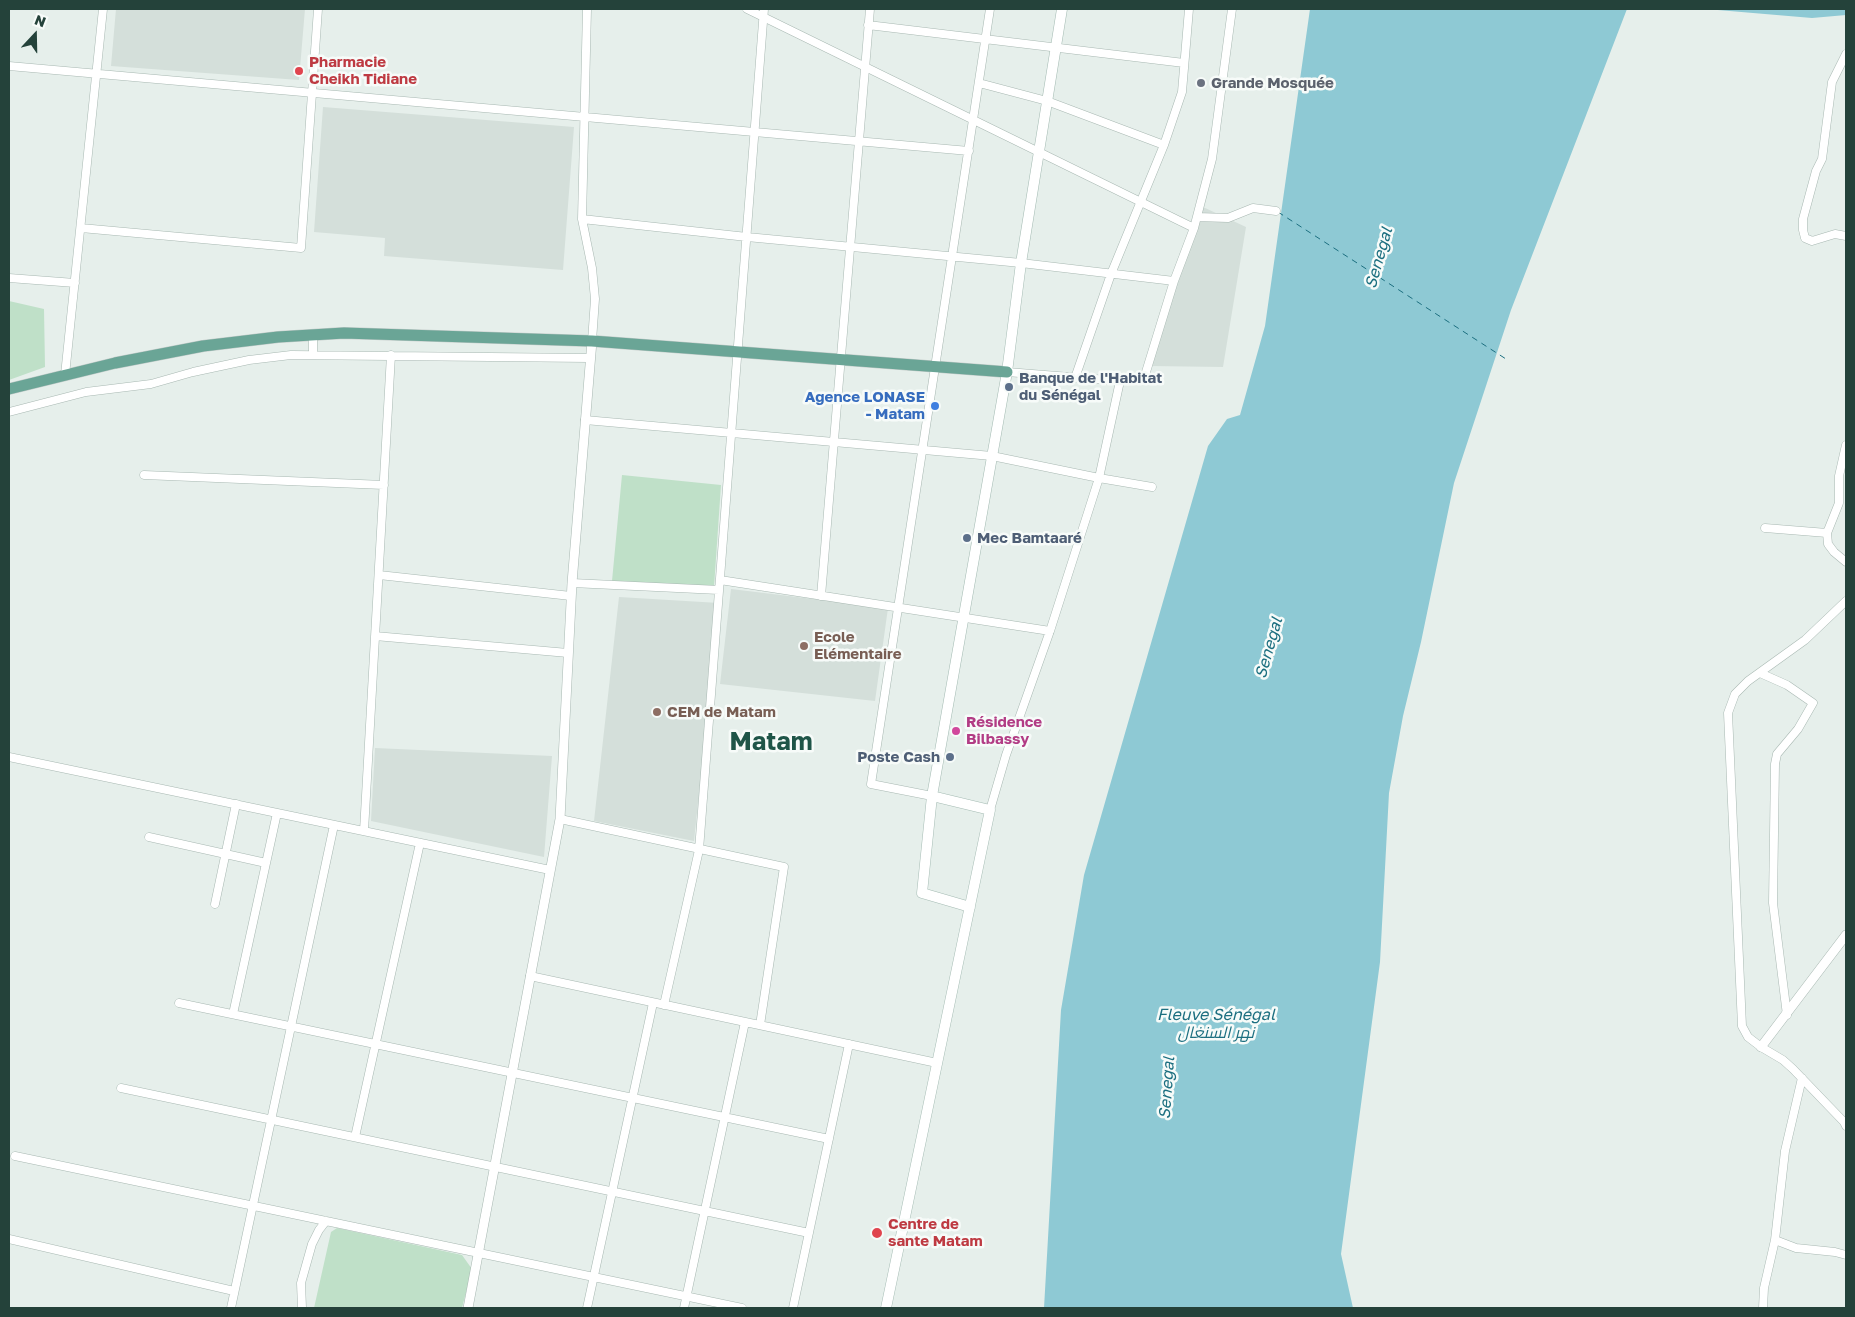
<!DOCTYPE html>
<html>
<head>
<meta charset="utf-8">
<style>
  body { margin:0 }
  #map { position:relative; width:1855px; height:1317px; overflow:hidden; background:#e6efeb; font-family:"Golos Text",sans-serif }
  canvas { display:block }
  .frame { position:absolute; inset:0; border:10px solid #24423a; pointer-events:none }
  .north { position:absolute; left:10px; top:10px; width:50px; height:50px; -webkit-text-stroke:4px #f7fbf9; paint-order:stroke; rotate:21deg; font-size:14px; font-weight:700; line-height:20px; text-align:center; color:#24423a }
  .north::after { content:''; display:block; margin:auto; width:18px; height:22px; background:#24423a; clip-path:polygon(50% 0,100% 100%,50% 72%,0 100%) }
</style>
</head>
<body>
<div id="map">
<canvas width="1855" height="1317"></canvas>
<div class="frame"></div>
<div class="north">N</div>
</div>
<script>
const ctx = document.querySelector('canvas').getContext('2d');
ctx.lineJoin = 'round';
function fillPath(path, color) {
  ctx.fillStyle = color;
  ctx.fill(path, 'evenodd');
}
function poly(rows) {
  const path = new Path2D();
  for (const r of rows) {
    path.moveTo(r[0], r[1]);
    for (let i = 2; i < r.length; i += 2) path.lineTo(r[i], r[i + 1]);
  }
  return path;
}
function strokePath(path, color, width, dash) {
  ctx.strokeStyle = color;
  ctx.lineWidth = width;
  ctx.lineCap = dash ? 'butt' : 'round';
  ctx.setLineDash(dash || []);
  ctx.stroke(path);
}
function label(font, color, halo, rows, align = 'center') {
  ctx.font = font + ' "Golos Text",Cairo,sans-serif';
  ctx.lineWidth = 5;
  ctx.setLineDash([]);
  ctx.textBaseline = 'middle';
  ctx.strokeStyle = halo;
  ctx.fillStyle = color;
  for (const [text, x, y, turn = 0] of rows) {
    ctx.save();
    ctx.translate(x, y);
    ctx.rotate((+turn || 0) * Math.PI / 180);
    ctx.textAlign = isNaN(turn) ? turn : align;
    if (halo) ctx.strokeText(text, 0, 0);
    ctx.fillText(text, 0, 0);
    ctx.restore();
  }
}
const built = poly([
  [116,9,305,9,299,80,111,66],
  [323,107,574,127,563,270,384,256,385,238,314,232],
  [1203,207,1246,227,1223,367,1150,366],
  [731,589,888,608,875,701,720,684],
  [619,597,719,603,694,841,594,821],
  [375,748,552,756,544,857,371,821]
]);
const green = poly([
  [9,301,44,309,45,367,9,380],
  [622,475,721,485,714,587,612,581],
  [337,1228,462,1255,472,1269,462,1308,314,1308,331,1232]
]);
const water = poly([
  [1310,9,1627,9,1511,310,1454,483,1421,642,1403,716,1389,793,1380,962,1341,1254,1353,1308,1044,1308,1061,1010,1084,875,1208,446,1227,419,1240,415,1265,326],
  [1706,9,1846,9,1846,15,1812,18]
]);
const ferry = poly([
  [1278,212,1506,359]
]);
const minor = poly([
  [587,9,582,219,592,268,595,299,592,341],
  [747,9,1194,228],
  [868,25,1184,63],
  [1846,54,1832,82,1822,159,1816,171,1803,219,1803,230,1805,238,1812,241,1835,234,1846,236],
  [9,66,969,151],
  [979,83,1047,101,1164,145],
  [1197,217,1228,218,1253,208,1276,211],
  [582,219,747,237,1021,263,1174,281],
  [81,228,301,248,318,9],
  [9,278,75,283],
  [313,354,313,334],
  [1146,372,1174,281,1194,228,1212,159,1232,9],
  [65,375,103,9],
  [1075,378,1111,274,1164,145,1182,92,1189,9],
  [9,412,86,392,151,384,193,372,249,360,291,355,589,358],
  [585,420,992,456,1099,478,1152,487],
  [1846,445,1839,476,1839,503,1827,533,1828,544,1834,552,1846,562],
  [144,475,384,485],
  [1765,528,1827,533],
  [379,575,571,596],
  [720,580,1050,631],
  [572,583,719,590],
  [821,596,870,9],
  [1846,601,1805,640,1748,681,1735,694,1728,713,1742,1026,1748,1037,1761,1047,1783,1060,1793,1069,1844,1122,1846,1126],
  [375,636,568,653],
  [1760,673,1787,685,1813,703,1798,729,1777,754,1775,764,1773,903,1787,1015],
  [9,757,550,870],
  [932,796,871,784,990,9],
  [990,810,1006,755,1050,631,1099,478,1120,381,1007,372],
  [560,819,784,867,760,1025],
  [364,831,391,355],
  [149,837,266,863],
  [215,904,236,804],
  [530,976,937,1063],
  [179,1003,829,1139],
  [664,1005,699,850,764,9],
  [233,1014,277,813],
  [121,1088,809,1233],
  [355,1137,420,843],
  [15,1156,742,1308],
  [9,1239,234,1291],
  [1775,1240,1796,1248,1835,1252,1846,1255],
  [231,1308,334,825],
  [302,1308,301,1283,312,1244,319,1230,326,1221],
  [587,1308,653,1003],
  [684,1308,745,1022],
  [793,1308,849,1044],
  [1763,1308,1764,1288,1775,1240,1785,1151,1802,1078]
]);
const tertiary = poly([
  [1761,1047,1846,935],
  [468,1308,560,819,572,583,592,341]
]);
const secondary = poly([
  [932,796,922,893,970,907],
  [886,1308,990,810,932,796,1007,372,1021,263,1062,9]
]);
const primary = poly([
  [9,389,115,363,203,346,278,337,344,333,592,341,1007,372]
]);
const markers = [
  [299,71,5,"#e0444e"],
  [1201,83,5,"#6b7280"],
  [1009,387,5,"#5c6f8a"],
  [935,406,5,"#3f7fe0"],
  [967,538,5,"#5c6f8a"],
  [804,646,5,"#8d6e63"],
  [657,712,5,"#8d6e63"],
  [956,731,5,"#d1479c"],
  [950,757,5,"#5c6f8a"],
  [877,1233,6,"#e0444e"]
];
const healthNames = [
  ["Pharmacie",309,62],
  ["Cheikh Tidiane",309,79],
  ["Centre de",888,1224],
  ["sante Matam",888,1241]
];
const worshipNames = [
  ["Grande Mosquée",1211,83]
];
const serviceNames = [
  ["Banque de l'Habitat",1019,378],
  ["du Sénégal",1019,395],
  ["Mec Bamtaaré",977,538],
  ["Poste Cash",940,757,"right"]
];
const shopNames = [
  ["Agence LONASE",925,397],
  ["- Matam",925,414]
];
const educationNames = [
  ["Ecole",814,637],
  ["Elémentaire",814,654],
  ["CEM de Matam",667,712]
];
const hotelNames = [
  ["Résidence",966,722],
  ["Bilbassy",966,739]
];
const waterNames = [
  ["Senegal",1379,258,-74],
  ["Senegal",1269,648,-74],
  ["Fleuve Sénégal",1216,1015],
  ["نهر السنغال",1216,1033],
  ["Senegal",1167,1088,-86]
];
const townNames = [
  ["Matam",771,742]
];
fillPath(built, '#d4dfda');
fillPath(green, '#bfe0c8');
fillPath(water, '#8ec9d4');
strokePath(ferry, '#1c6f80', 1, [6, 5]);
strokePath(minor, '#a8b8b2', 9);
strokePath(tertiary, '#a8b8b2', 10);
strokePath(secondary, '#a4bbb3', 11);
strokePath(primary, '#c2cac8', 12);
strokePath(minor, '#fff', 8);
strokePath(tertiary, '#fff', 9);
strokePath(secondary, '#fff', 10);
strokePath(primary, '#6aa596', 11);
for (const [x, y, r, color] of markers) {
  const dot = new Path2D();
  dot.arc(x, y, r, 0, 2 * Math.PI);
  ctx.fillStyle = color;
  ctx.fill(dot);
  strokePath(dot, '#f7fbf9', 2);
}
label('bold 15px', '#be3a42', '#f7fbf9', healthNames, 'left');
label('bold 15px', '#5b616d', '#f7fbf9', worshipNames, 'left');
label('bold 15px', '#4e5e75', '#f7fbf9', serviceNames, 'left');
label('bold 15px', '#366cbe', '#f7fbf9', shopNames, 'right');
label('bold 15px', '#785e54', '#f7fbf9', educationNames, 'left');
label('bold 15px', '#b23c85', '#f7fbf9', hotelNames, 'left');
label('italic 16px', '#1c6f80', '#f7fbf9', waterNames);
label('bold 25px', '#1f5548', '#f7fbf9', townNames);
</script>
</body>
</html>
